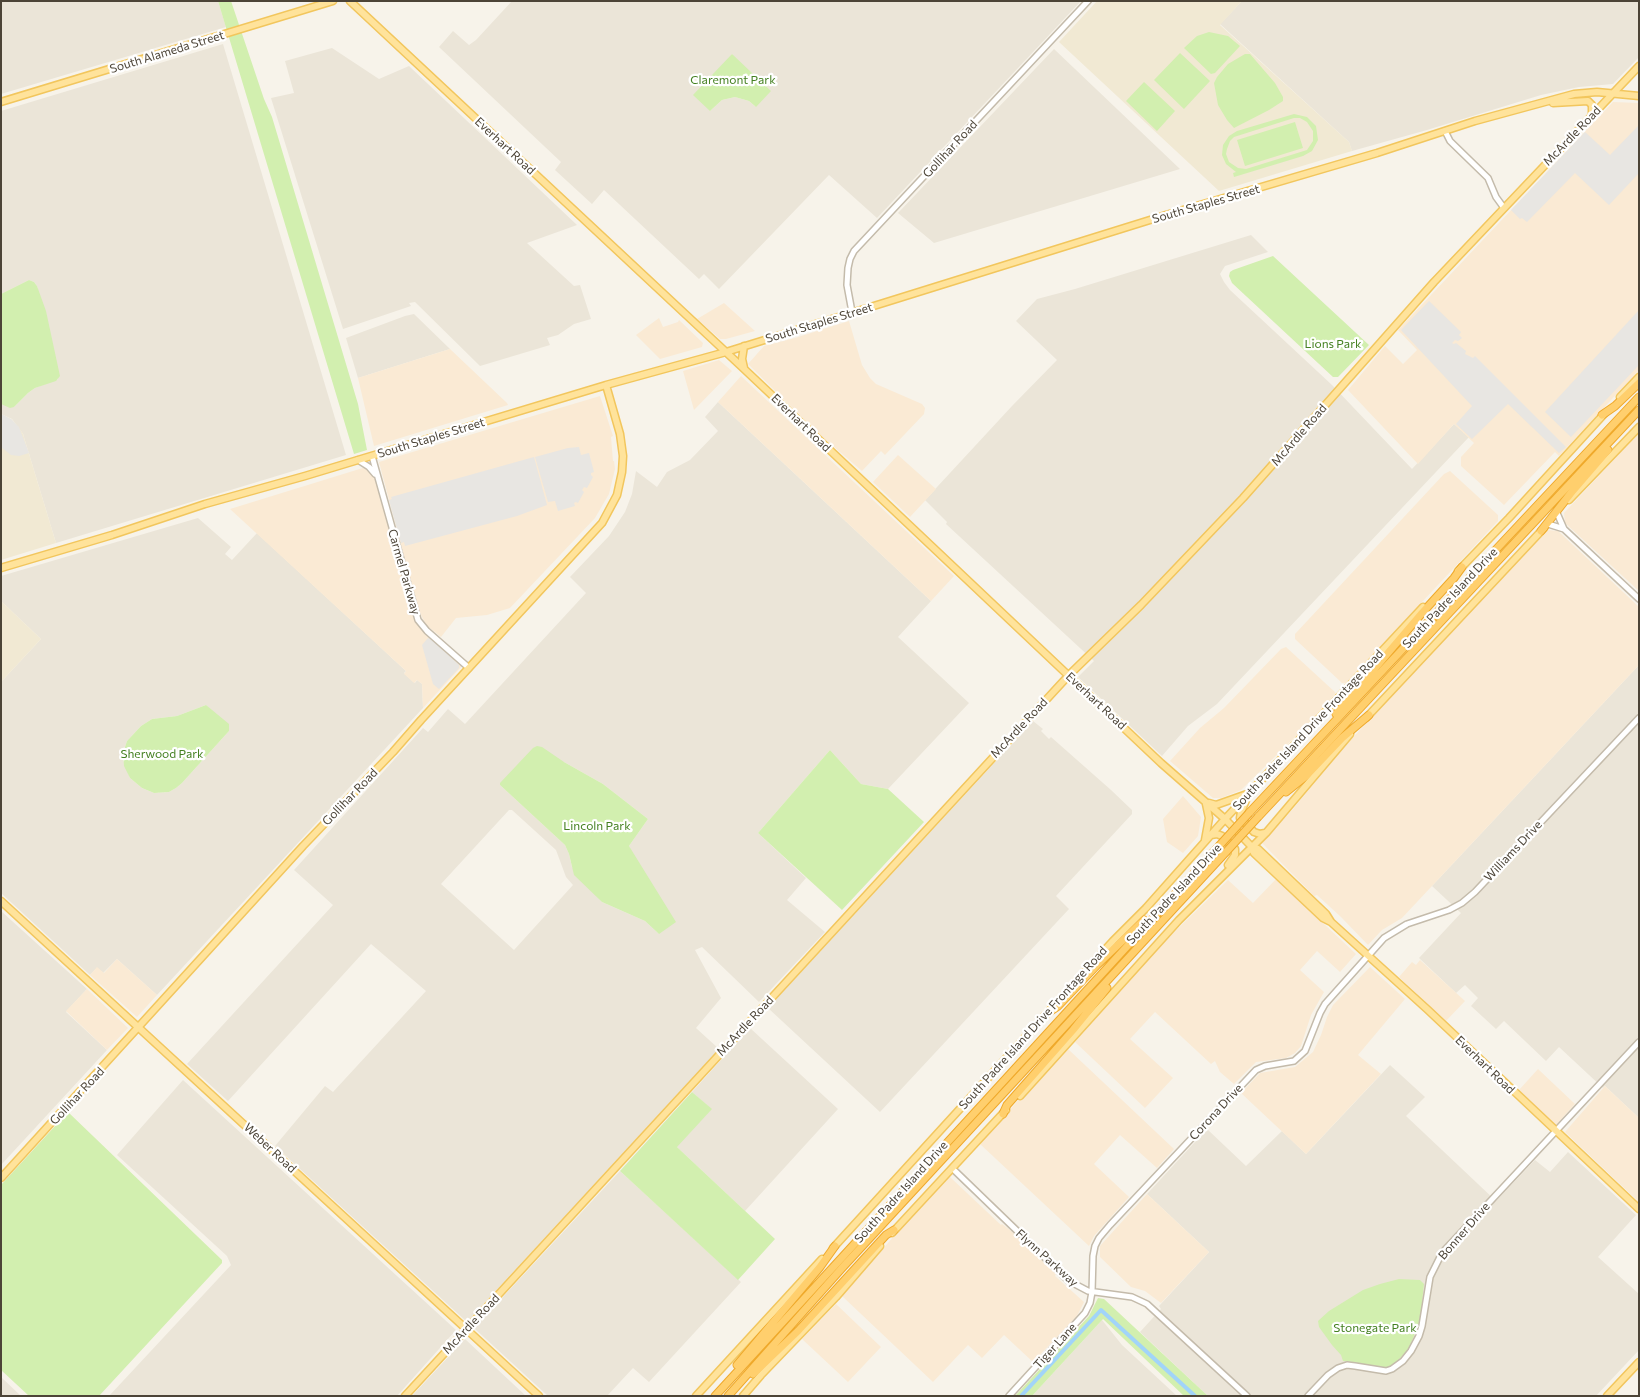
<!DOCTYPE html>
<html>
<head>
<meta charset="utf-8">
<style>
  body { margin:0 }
  #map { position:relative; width:1640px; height:1397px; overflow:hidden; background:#f7f3ea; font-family:Commissioner,sans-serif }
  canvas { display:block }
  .frame { position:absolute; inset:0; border:2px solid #4c4437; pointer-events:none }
</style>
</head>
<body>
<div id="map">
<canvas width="1640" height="1397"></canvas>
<div class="frame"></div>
</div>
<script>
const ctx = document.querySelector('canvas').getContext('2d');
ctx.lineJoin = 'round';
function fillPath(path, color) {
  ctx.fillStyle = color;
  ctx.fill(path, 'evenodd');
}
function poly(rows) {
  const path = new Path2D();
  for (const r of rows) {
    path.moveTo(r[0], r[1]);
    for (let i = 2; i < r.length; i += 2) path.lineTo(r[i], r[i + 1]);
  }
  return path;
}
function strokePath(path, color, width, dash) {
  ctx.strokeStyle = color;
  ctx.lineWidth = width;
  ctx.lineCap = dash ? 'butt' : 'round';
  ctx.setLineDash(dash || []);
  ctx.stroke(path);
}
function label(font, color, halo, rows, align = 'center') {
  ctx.font = font + ' Commissioner,sans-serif';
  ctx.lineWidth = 4.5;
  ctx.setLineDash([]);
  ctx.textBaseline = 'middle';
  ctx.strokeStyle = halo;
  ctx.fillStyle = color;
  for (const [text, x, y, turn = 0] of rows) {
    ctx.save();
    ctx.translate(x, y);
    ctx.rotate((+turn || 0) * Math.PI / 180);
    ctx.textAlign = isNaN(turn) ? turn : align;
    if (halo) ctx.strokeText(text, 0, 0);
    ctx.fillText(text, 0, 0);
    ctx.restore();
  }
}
const residential = poly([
  [1,1,218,1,226,27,1,94],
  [512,1,1081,1,877,218,829,175,719,289,704,274,699,279,604,190,592,204,555,170,561,162,439,47,453,31,469,45,476,40],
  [732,54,756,107,749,101,735,97,722,100,710,111],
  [1242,1,1639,1,1639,57,1613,84,1579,87,1541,95,1427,130,1352,151,1349,142,1220,24],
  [223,44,346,455,56,543,23,434,12,419,1,414,1,404,14,407,28,393,35,388,58,379,37,286,34,282,29,280,1,294,1,111],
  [332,48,379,79,409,66,577,225,527,243,574,286,580,285,591,319,574,324,558,335,547,338,550,345,480,366,415,302,409,303,411,306,343,329,271,98,294,93,285,61],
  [1054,49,1180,169,934,243,898,213],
  [1251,235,1268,252,1225,266,1220,274,1224,282,1230,290,1332,385,1412,469,1454,424,1469,437,1217,704,1188,726,1162,756,1078,677,1094,661,946,524,947,522,925,500,1012,406,1057,360,1016,321,1037,299,1075,289],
  [414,314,450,349,358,378,346,338,405,316],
  [718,402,931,601,898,637,969,703,888,789,861,784,830,750,758,833,806,878,787,900,825,932,759,1002,702,947,695,950,721,998,696,1028,719,1049,467,1322,275,1146,325,1086,333,1092,426,991,371,944,228,1101,187,1064,333,905,294,870,423,728,428,732,448,709,465,724,586,593,570,577,609,536,625,512,632,494,636,471,657,487,667,472,690,460,718,431,705,417],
  [564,762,603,784,648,819,629,846,659,934,645,921,602,902,572,867,569,854,565,845,500,785],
  [509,810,512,810,556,850,566,877,573,885,514,950,441,884],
  [198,518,231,547,225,554,232,560,257,533,406,671,404,673,415,683,417,680,422,684,423,708,157,995,117,959,103,973,97,968,90,975,1,893,1,682,41,639,1,601,1,576],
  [206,705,229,731,182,783,176,788,169,792,154,793,142,788,130,778,123,760,123,753,127,741,141,726,152,719,177,716],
  [1639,665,1639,1118,1605,1086,1603,1088,1559,1047,1546,1061,1504,1021,1496,1029,1471,1006,1478,998,1465,985,1456,993,1419,958,1461,913,1432,886],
  [1033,721,1043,729,1041,731,1049,739,1051,737,1111,790,1132,810,1132,814,1056,896,1069,909,880,1112,768,1008],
  [1,911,87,989,66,1012,107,1050,1,1165],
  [750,1028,838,1109,745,1211,676,1146,711,1109,692,1092],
  [1390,1065,1425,1097,1406,1116,1496,1201,1535,1160,1550,1172,1568,1152,1636,1215,1598,1257,1639,1294,1639,1350,1596,1396,1208,1396,1140,1332,1161,1309,1159,1306,1209,1252,1147,1194,1207,1129,1246,1166,1282,1131,1306,1154],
  [183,1080,456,1330,397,1396,109,1396,231,1265,227,1256,117,1155],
  [620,1171,741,1282,649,1382,633,1368,607,1396,548,1396,474,1328],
  [1102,1320,1122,1345,1177,1396,1032,1396],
  [465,1339,526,1396,412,1396],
  [1,1377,21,1396,1,1396]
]);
const commercial = poly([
  [1613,102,1639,103,1639,370,1559,456,1555,452,1504,505,1461,466,1461,457,1474,443,1454,424,1418,464,1348,390,1385,346,1403,364,1417,350,1398,330],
  [724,303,755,331,726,339,720,339,697,319],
  [659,318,663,327,678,322,679,320,703,343,702,347,660,359,636,335],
  [849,321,862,365,870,378,876,384,922,404,925,408,924,414,885,455,881,451,862,471,818,433,748,364,764,346,795,338],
  [450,349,507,403,508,405,374,446,358,378],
  [719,360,732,371,694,410,683,371],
  [741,376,954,576,931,601,718,402],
  [600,396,613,436,611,437,613,461,614,461,615,469,609,494,595,518,510,608,487,615,456,618,441,637,426,625,418,609,379,462],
  [1639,433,1639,591,1565,523,1564,513],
  [898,455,936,489,910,517,873,482],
  [366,467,373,472,416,623,462,666,423,708,422,684,417,680,414,683,404,674,406,671,230,509],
  [1450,471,1498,515,1498,521,1346,683,1342,683,1295,639,1295,634,1444,474],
  [1547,530,1558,531,1639,607,1639,665,1402,918,1382,930,1368,945,1341,917,1317,895,1314,896,1262,843,1293,809,1344,747],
  [1286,647,1336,693,1300,732,1241,790,1221,798,1213,798,1170,761,1200,728,1224,708,1281,649],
  [1183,796,1201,817,1198,836,1183,853,1167,842,1163,819],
  [1276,879,1356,954,1340,972,1317,951,1300,970,1324,992,1311,1015,1301,1046,1295,1053,1286,1058,1256,1062,1234,1084,1220,1072,1215,1061,1211,1064,1155,1012,1130,1039,1173,1078,1145,1108,1075,1042,1125,983,1158,948,1228,880,1253,903],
  [117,959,157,995,137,1017,90,975,97,967,104,973],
  [1420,960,1465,1001,1446,1021,1399,977,1412,962,1416,965],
  [1370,967,1405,999,1358,1055,1381,1074,1306,1154,1241,1093,1260,1073,1295,1067,1313,1052,1321,1035,1327,1017,1333,1005],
  [87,989,128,1028,107,1050,66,1011],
  [1068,1049,1174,1149,1157,1168,1120,1135,1094,1164,1129,1197,1094,1236,1089,1246,980,1144,1021,1097],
  [1538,1069,1575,1104,1556,1125,1519,1090],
  [1605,1086,1639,1118,1638,1201,1565,1132],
  [950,1177,1001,1225,1002,1224,1010,1230,1056,1274,1055,1276,1084,1302,1077,1316,1033,1362,1004,1335,982,1358,968,1345,933,1382,842,1296,894,1236],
  [1147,1194,1209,1252,1161,1303,1145,1291,1131,1287,1100,1257,1100,1246],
  [836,1304,881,1347,848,1382,802,1339]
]);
const education = poly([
  [1097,1,1242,1,1220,25,1349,142,1352,151,1219,191,1059,42],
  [1,414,11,419,19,427,23,434,56,543,1,560],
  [1,601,41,639,1,682]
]);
const green = poly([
  [218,1,231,1,264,99,272,117,358,404,367,450,354,454],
  [1209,32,1228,36,1240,46,1215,73,1211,74,1184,48,1197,36],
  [1180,53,1210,81,1184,109,1154,80],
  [732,54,771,91,756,107,749,101,735,97,722,100,710,111,693,95],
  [1245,54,1250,54,1275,83,1283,97,1283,101,1269,110,1234,128,1227,120,1218,105,1214,83,1217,77,1228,64],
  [1144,82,1175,111,1157,131,1126,101],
  [1294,114,1307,117,1316,126,1318,140,1312,151,1303,156,1234,177,1233,173,1236,172,1226,164,1222,155,1223,145,1229,136,1237,131],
  [1294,118,1300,118,1307,122,1313,131,1313,141,1307,150,1246,169,1238,168,1229,162,1226,154,1227,149,1230,141,1234,137],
  [1295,122,1303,148,1245,166,1237,140],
  [1273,256,1369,345,1338,377,1333,377,1232,283,1229,276,1230,272,1233,270],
  [29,280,34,282,37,286,46,311,60,376,56,381,35,388,28,393,14,407,10,408,1,404,1,294],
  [206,705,229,724,229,731,182,783,176,788,169,792,154,793,142,788,130,778,124,766,123,753,127,741,141,726,152,719,177,716],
  [537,746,542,747,564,762,603,784,648,819,629,846,676,922,659,934,645,921,602,902,574,875,569,854,565,845,500,785,500,783,533,748],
  [830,750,861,784,888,789,924,822,842,910,758,833],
  [692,1092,712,1109,677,1147,775,1239,738,1280,620,1171],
  [68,1112,222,1260,222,1263,99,1396,29,1396,1,1370,1,1185],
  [1399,1279,1420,1280,1424,1284,1420,1321,1409,1348,1394,1365,1386,1368,1379,1368,1353,1362,1343,1361,1341,1355,1332,1345,1319,1327,1318,1321,1329,1311,1363,1290,1380,1284],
  [1098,1298,1104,1299,1208,1396,1184,1396,1103,1319,1032,1396,1015,1396,1089,1316]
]);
const parking = poly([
  [1639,125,1639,173,1609,205,1575,173,1527,222,1522,218,1520,219,1511,210,1585,132,1610,155],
  [1429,301,1461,332,1459,335,1462,338,1458,341,1455,340,1452,343,1454,344,1456,343,1466,351,1465,354,1473,358,1475,356,1566,447,1559,453,1508,404,1472,439,1456,424,1472,406,1401,330],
  [1639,310,1639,365,1571,437,1545,412],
  [1,414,11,419,19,427,29,453,19,456,11,455,1,447],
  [579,447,581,455,589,453,594,472,591,473,591,475,593,477,587,488,584,487,582,490,584,492,578,503,576,502,574,503,575,506,558,511,555,501,548,502,535,457,568,448],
  [534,457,547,505,517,516,405,546,404,542,401,543,389,500,392,499,391,497],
  [428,638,431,639,459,665,459,668,439,689,433,684,422,645]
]);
const canal = poly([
  [1021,1396,1101,1310,1195,1396]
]);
const minor = poly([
  [1445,131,1450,141,1488,178,1496,197,1504,208],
  [852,312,847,285,848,268,850,259,854,251,1088,1],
  [372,456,418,620,427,631,469,668],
  [358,460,369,467,375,474],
  [1557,513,1564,529,1639,599],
  [1548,524,1564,529],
  [953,1169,1069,1281,1088,1291,1132,1297,1147,1304,1247,1396],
  [1009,1396,1085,1313,1090,1303,1092,1292,1093,1256,1095,1246,1099,1238,1110,1225,1256,1070,1265,1066,1294,1061,1305,1051,1320,1013,1325,1004,1384,938,1407,924,1449,910,1462,903,1475,892,1639,718],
  [1308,1396,1328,1375,1338,1368,1347,1365,1355,1366,1386,1371,1392,1369,1403,1361,1411,1351,1419,1336,1422,1326,1430,1277,1442,1253,1639,1042]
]);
const major = poly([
  [350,1,742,367,1161,763,1225,819,1251,846,1254,853,1323,918,1331,922],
  [1,102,333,1],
  [1553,103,1588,101,1592,105,1592,115],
  [744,346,742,359,744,368],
  [1620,397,1639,377],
  [1569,500,1639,427],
  [1,568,112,535,205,504,305,476,606,385,726,352,1166,215,1377,153,1475,121,1574,94,1597,92,1639,96],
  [1458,571,1509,518,1605,413],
  [1366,718,1544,528],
  [1246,800,1241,812,1240,818,1254,832,1260,834,1265,833],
  [1209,803,1216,805,1247,794],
  [1211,835,1217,834,1222,836,1235,849,1235,855,1228,865],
  [1205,840,1209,818,1206,804],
  [1251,846,1258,849,1326,914,1331,922,1428,1010,1639,1209],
  [1,901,539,1396],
  [1020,1096,1179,920,1266,833,1350,734],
  [1,1178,303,846,393,752,421,720,602,523,617,495,622,472,623,456,620,434,606,385],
  [892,1233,1006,1110],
  [833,1248,1113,941,1146,908,1225,819,1423,607],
  [405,1396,1069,675,1141,605,1243,498,1434,282,1639,66],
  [696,1396,822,1259],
  [743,1396,761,1375,836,1297,880,1246],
  [1607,1396,1639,1362]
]);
const highway = poly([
  [1602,415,1615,406,1639,383],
  [1541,531,1571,493,1608,450],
  [1336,714,1422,613,1454,578,1462,567],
  [1286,792,1306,776,1342,738,1369,715],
  [1249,813,1639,397],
  [1258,817,1639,410],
  [1045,1015,1058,1006,1097,965,1144,920],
  [1003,1114,1007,1105,1073,1030,1107,988],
  [737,1365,820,1267,835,1246],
  [753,1374,798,1331,886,1235,894,1230],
  [715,1396,1219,846],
  [728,1396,842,1268,1226,852]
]);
const highwayBridge = poly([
  [1219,846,1249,813],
  [1226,852,1258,817]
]);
const streetNames = [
  ["South Alameda Street",167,52,-17],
  ["McArdle Road",1572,136,-46],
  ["Everhart Road",505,146,43],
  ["Gollihar Road",950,149,-47],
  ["South Staples Street",1206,204,-16],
  ["South Staples Street",819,323,-17],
  ["Everhart Road",801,423,44],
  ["McArdle Road",1299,435,-49],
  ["South Staples Street",431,438,-17],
  ["Carmel Parkway",404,572,74],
  ["South Padre Island Drive",1450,598,-47],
  ["Everhart Road",1096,701,43],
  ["McArdle Road",1019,728,-47],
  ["South Padre Island Drive Frontage Road",1308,730,-47],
  ["Gollihar Road",350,797,-46],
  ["Williams Drive",1513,851,-47],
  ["South Padre Island Drive",1174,894,-47],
  ["McArdle Road",745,1026,-47],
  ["South Padre Island Drive Frontage Road",1033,1028,-48],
  ["Everhart Road",1485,1065,44],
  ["Gollihar Road",77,1096,-47],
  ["Corona Drive",1216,1112,-47],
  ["Weber Road",270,1148,43],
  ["South Padre Island Drive",901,1192,-48],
  ["Bonner Drive",1464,1231,-49],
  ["Flynn Parkway",1047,1258,42],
  ["McArdle Road",471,1324,-47],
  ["Tiger Lane",1055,1346,-48]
];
const parkNames = [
  ["Claremont Park",733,80],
  ["Lions Park",1333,344],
  ["Sherwood Park",162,754],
  ["Lincoln Park",597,826],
  ["Stonegate Park",1375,1328]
];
fillPath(residential, '#ebe5d8');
fillPath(commercial, '#faead4');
fillPath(education, '#f1e9d3');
fillPath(green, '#d2efaf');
fillPath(parking, '#e8e6e2');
strokePath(canal, '#a1d4f9', 4);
strokePath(minor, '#c4bbab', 8);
strokePath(major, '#f2c65d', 9);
strokePath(highway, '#efa92b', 9);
strokePath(minor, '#fff', 5);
strokePath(major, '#ffe39b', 6);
strokePath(highway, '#ffcf6d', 7);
strokePath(highwayBridge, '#efa92b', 9, []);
strokePath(highwayBridge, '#ffcf6d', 7);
label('12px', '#4c4437', '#fff', streetNames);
label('12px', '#448021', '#fff', parkNames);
</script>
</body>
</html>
